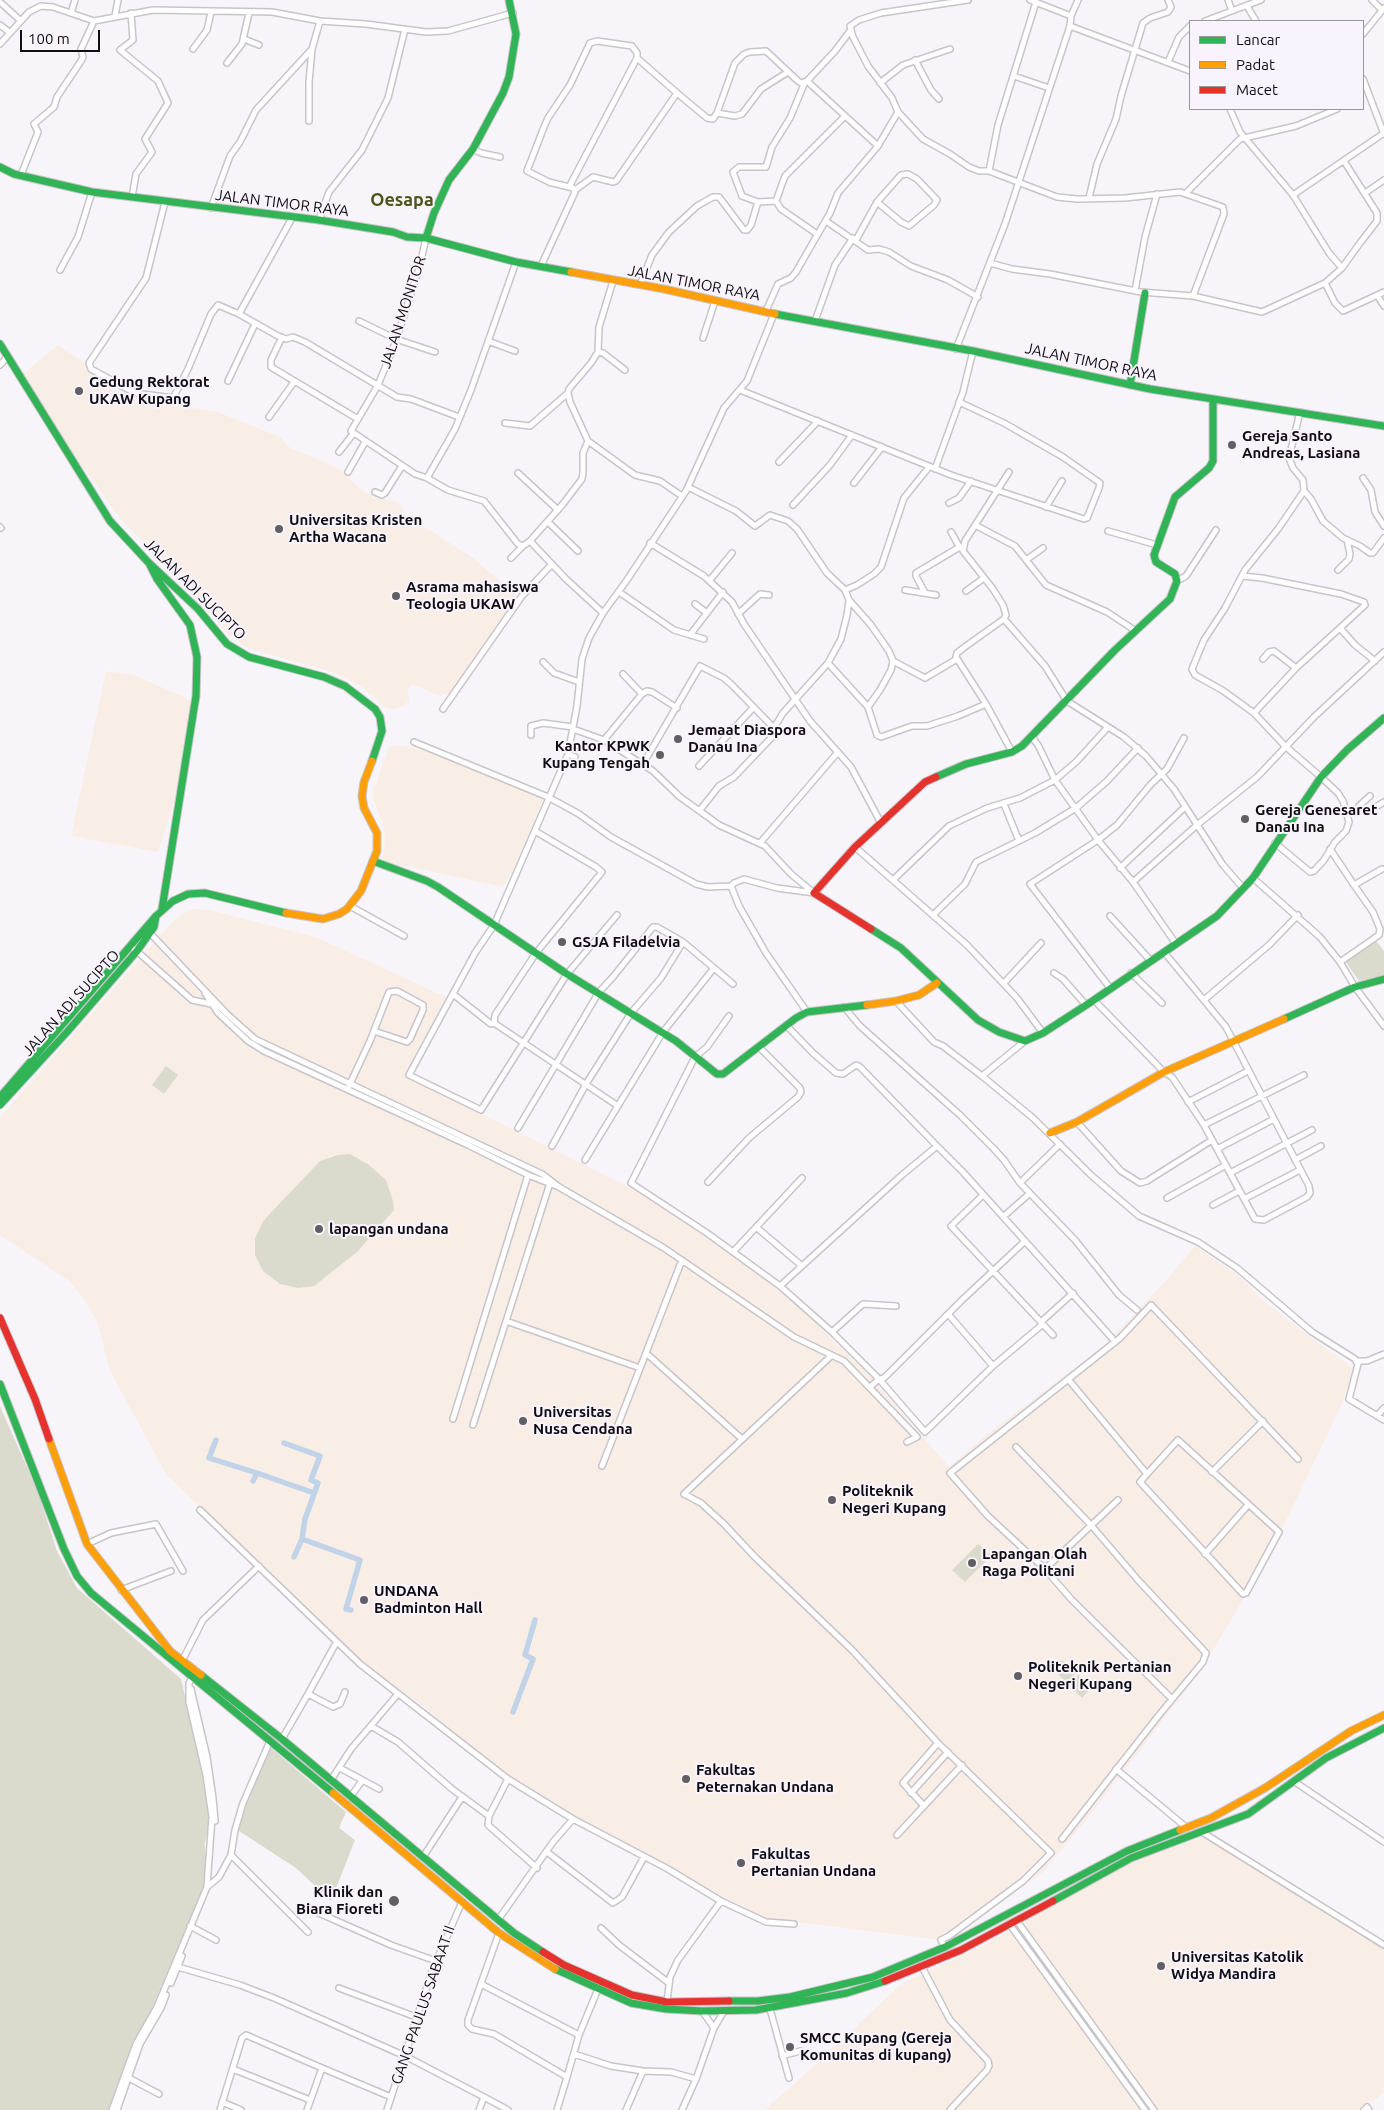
<!DOCTYPE html>
<html>
<head>
<meta charset="utf-8">
<style>
  body { margin:0 }
  #map { position:relative; width:1384px; height:2110px; overflow:hidden; background:#f8f5fa; font-family:Ubuntu,sans-serif }
  canvas { display:block }
  .legend { position:absolute; left:1189px; top:20px; width:175px; height:90px; box-sizing:border-box; background:#f8f3fc; border:1px solid #9b979f; margin:0; padding:6px 9px; list-style:none; font-size:15px; color:#100c13 }
  .legend li { display:flex; align-items:center; gap:10px; height:25px }
  .legend b { width:25px; border:1px solid #9b979f }
  .scale { position:absolute; left:20px; top:30px; width:80px; height:22px; box-sizing:border-box; border:2px solid #100c13; border-top:0; padding-left:6px; font-size:15px; line-height:18px; white-space:nowrap; color:#100c13; -webkit-text-stroke:4px #f8f3fc; paint-order:stroke }
</style>
</head>
<body>
<div id="map">
<canvas width="1384" height="2110"></canvas>
<ul class="legend">
<li><b style="height:6px;background:#30b455"></b>Lancar</li>
<li><b style="height:6px;background:#ff9f0a"></b>Padat</li>
<li><b style="height:6px;background:#e5322d"></b>Macet</li>
</ul>
<div class="scale">100 m</div>
</div>
<script>
const ctx = document.querySelector('canvas').getContext('2d');
ctx.lineJoin = 'round';
function fillPath(path, color) {
  ctx.fillStyle = color;
  ctx.fill(path, 'evenodd');
}
function poly(rows) {
  const path = new Path2D();
  for (const r of rows) {
    path.moveTo(r[0], r[1]);
    for (let i = 2; i < r.length; i += 2) path.lineTo(r[i], r[i + 1]);
  }
  return path;
}
function strokePath(path, color, width, dash) {
  ctx.strokeStyle = color;
  ctx.lineWidth = width;
  ctx.lineCap = dash ? 'butt' : 'round';
  ctx.setLineDash(dash || []);
  ctx.stroke(path);
}
function label(font, color, halo, rows, align = 'center') {
  ctx.font = font + ' Ubuntu,sans-serif';
  ctx.lineWidth = 4;
  ctx.setLineDash([]);
  ctx.textBaseline = 'middle';
  ctx.strokeStyle = halo;
  ctx.fillStyle = color;
  for (const [text, x, y, turn = 0] of rows) {
    ctx.save();
    ctx.translate(x, y);
    ctx.rotate((+turn || 0) * Math.PI / 180);
    ctx.textAlign = isNaN(turn) ? turn : align;
    if (halo) ctx.strokeText(text, 0, 0);
    ctx.fillText(text, 0, 0);
    ctx.restore();
  }
}
const education = poly([
  [58,345,132,394,158,402,218,412,280,437,289,447,333,466,344,473,359,488,375,498,398,502,406,515,473,558,513,592,518,599,454,692,440,696,411,684,408,690,409,701,402,707,394,709,383,707,374,697,359,685,335,673,247,648,228,634,197,599,123,522,55,429,23,374],
  [106,671,134,675,184,697,191,702,192,714,175,799,158,852,71,836],
  [397,745,412,747,459,763,534,794,543,800,515,866,503,887,382,861,385,840,384,827,372,795,389,747],
  [191,909,209,910,316,937,446,997,405,1076,627,1186,674,1214,765,1279,804,1312,871,1377,949,1467,985,1436,1101,1348,1125,1324,1167,1279,1195,1246,1239,1276,1260,1298,1318,1343,1354,1368,1341,1406,1271,1552,1202,1669,1087,1819,1043,1872,950,1941,764,1918,595,1828,530,1790,480,1757,423,1706,374,1673,331,1635,166,1474,110,1371,97,1321,84,1299,69,1281,0,1235,0,1117,174,920],
  [1204,1837,1384,1949,1384,2092,1363,2110,764,2110,813,2067,902,1983,976,1949,1132,1862]
]);
const green = poly([
  [1376,941,1384,951,1384,975,1359,981,1345,961],
  [166,1066,178,1075,164,1094,152,1085],
  [350,1154,369,1165,386,1180,393,1201,394,1210,357,1252,314,1286,298,1288,280,1284,263,1271,255,1255,255,1238,264,1220,320,1161,338,1155],
  [0,1406,38,1492,57,1551,77,1588,181,1679,212,1813,205,1843,206,1884,148,2017,133,2042,109,2110,0,2110],
  [978,1544,991,1556,965,1582,952,1570],
  [1062,1660,1076,1673,1066,1682,1053,1669],
  [1078,1675,1091,1688,1082,1698,1069,1685],
  [271,1748,346,1812,339,1828,355,1840,331,1901,296,1868,236,1829,265,1756]
]);
const canal = poly([
  [216,1440,209,1458,257,1473],
  [284,1443,320,1456,311,1480,318,1483,305,1519,302,1539,294,1557],
  [253,1481,257,1473,314,1493],
  [302,1539,360,1560,346,1609,351,1610],
  [513,1712,533,1659,525,1655,535,1620]
]);
const street = poly([
  [1030,0,1071,16],
  [1228,0,1232,11],
  [1372,0,1382,10],
  [0,2,21,21],
  [1247,6,1256,21],
  [71,13,75,0],
  [131,13,133,40,120,50,158,81,168,103,145,139,152,152,136,174,132,197],
  [115,16,118,0],
  [1205,21,1261,0],
  [0,25,9,32],
  [1070,26,1190,71],
  [850,31,835,51,807,81,878,146],
  [1363,34,1384,8],
  [244,39,259,45],
  [0,44,29,12,41,6,53,7,94,21,153,10,272,12,320,21,366,24,426,32,448,31,513,13],
  [193,49,207,30,211,12],
  [637,58,677,93],
  [915,60,931,90,939,99],
  [1168,62,1179,37,1190,26],
  [227,63,242,44,249,13],
  [1014,76,1049,88],
  [1363,79,1384,134],
  [880,83,903,65,950,49],
  [1230,109,1240,132,1293,195,1329,253,1342,268],
  [898,112,923,139,950,154,969,167,979,171,989,171,1057,197,1077,199,1125,198,1180,192,1223,207,1224,214,1193,296],
  [898,112,892,98,868,66,853,37,850,26,859,20,881,13,968,0],
  [717,113,735,116,742,114,761,89,788,72],
  [309,121,309,82,312,49],
  [473,149,481,153,500,157],
  [989,171,998,125,1036,2],
  [21,175,38,132,34,124,54,107,57,97,81,61,83,57,81,49,94,21],
  [575,190,593,177,613,182,616,181,677,93,707,118,713,119,717,113,735,63,744,54,750,52,766,51,798,81,801,83,807,81],
  [1186,193,1240,139,1296,126,1337,109],
  [1365,193,1384,180],
  [1293,195,1384,133],
  [1089,198,1097,164,1116,119,1121,96,1143,23,1150,18,1168,12,1171,7,1168,0],
  [776,201,758,202,742,196,733,172,739,167,766,167,772,147,790,118,805,82],
  [165,202,146,278,89,363,91,369,135,393,173,398,188,369,211,314,218,305,239,314,278,336,286,339,293,337,305,342,397,397,411,399,459,417],
  [211,208,230,156,240,142,256,110,312,49,320,21],
  [319,220,329,192,362,150,388,98,405,29],
  [826,221,868,250,879,249,889,252,911,266,948,280,978,297],
  [817,234,781,209,776,201,785,176,845,116],
  [426,238,420,265,396,341,378,385,351,431,415,474,427,478,448,490,484,501,518,544,523,546,530,541],
  [856,240,877,202,901,175,908,174,917,179,937,200,934,205,909,226,901,222,877,202],
  [990,263,1012,269,1050,274,1141,292,1193,296,1262,312,1325,283,1342,268,1360,243,1377,221,1377,213,1344,161],
  [541,266,575,192,573,188,549,182,527,171,544,127,548,118,570,85,590,43,597,41,632,46,637,53,637,58,569,187],
  [60,270,78,237,92,192],
  [613,281,599,327,598,352,591,363,569,389,568,393,570,402,588,441,635,475,660,481,682,496],
  [1325,283,1335,303,1343,311,1384,292],
  [640,285,652,255,669,232,697,206,713,197,719,197,744,230,747,230,751,225,758,202],
  [1135,291,1145,237,1157,194],
  [1377,295,1384,306],
  [766,311,778,284,791,278,796,272,830,213,838,193,878,146,898,112],
  [239,314,292,218],
  [359,321,396,339,435,352],
  [815,321,835,265,853,238],
  [282,337,271,360,271,367,358,419],
  [703,338,715,301],
  [488,341,515,351],
  [956,349,1005,224,1070,26,1071,16,1078,0],
  [598,352,603,353,625,370],
  [0,365,7,357],
  [228,381,255,324],
  [740,390,951,475,1084,519,1087,518,1099,488,1100,483,1063,457,1004,423,959,402],
  [269,417,294,382],
  [505,423,530,426,568,393],
  [588,441,583,453,583,472,582,479,563,504,530,541,566,579,603,613],
  [339,452,353,434],
  [779,462,818,421],
  [935,469,963,392,973,351],
  [348,472,365,442],
  [1009,472,965,541,963,551,993,589,1003,605,1006,615,1004,619,1045,666,1067,701,1124,737,1146,756,1174,789,1223,865,1243,888],
  [518,473,558,510],
  [427,478,455,429,471,390,516,262],
  [1363,478,1371,490,1375,512,1384,526],
  [854,483,882,447],
  [688,487,736,511,755,526,770,515,788,521,797,529,827,573,845,590],
  [1304,491,1311,499,1323,521,1343,538,1360,546,1370,553,1373,553,1384,538],
  [375,492,382,495,385,493,402,466],
  [949,503,959,498,971,481],
  [793,505,830,465,852,435],
  [1046,507,1062,481],
  [548,522,578,551],
  [975,525,1015,546,1046,585,1107,612,1136,631],
  [0,527,1,528],
  [1108,531,1157,545],
  [951,532,960,548],
  [650,543,704,576,732,602,744,624,810,721,851,767,881,823],
  [511,558,523,546],
  [1026,560,1043,548],
  [1338,570,1349,559,1350,554,1347,540],
  [1242,576,1262,578,1341,594,1364,602,1365,605,1340,628],
  [710,580,732,553],
  [1177,581,1186,576,1216,530],
  [905,590,936,595],
  [966,591,984,578],
  [619,592,674,630,704,639],
  [925,593,916,576,916,573,958,548,963,547],
  [849,600,871,625,889,651,893,661,891,670,880,690,868,707],
  [695,604,707,613],
  [738,614,760,594,769,595],
  [1004,619,966,646,957,653,956,657,986,704,1012,752],
  [690,635,723,592],
  [1263,659,1269,652,1274,651,1296,668,1340,628,1355,645,1375,661],
  [893,661,925,678,957,659],
  [543,662,554,673,579,682],
  [828,663,868,707,877,735,881,737,912,726,927,726,958,716,986,704],
  [642,694,647,691,652,692,677,708],
  [443,709,522,596,552,564],
  [1254,713,1296,668],
  [573,729,604,740,642,694,623,674],
  [531,735,531,726,543,723,573,727],
  [1031,736,1038,745,1055,780,1098,840,1133,882,1176,944],
  [604,740,653,771,680,797,708,817,719,825,765,846,791,874,814,893],
  [414,742,548,797,579,814,611,837,696,884,708,887,731,886],
  [568,754,494,925,475,953,409,1075,481,1110,567,974,617,915],
  [575,757,568,754,577,706,582,659,589,638,603,613,627,580,686,491,724,408,747,381,774,314],
  [643,764,700,666,724,678,732,685,774,728],
  [699,766,753,708],
  [1370,796,1359,806,1361,811,1371,810,1384,802],
  [1004,804,1019,841],
  [700,810,719,786,734,777,772,737,774,728,783,713,828,663,841,639,847,615,849,600,845,590,857,585,874,574,881,567,904,498,929,467],
  [535,831,596,867,602,872,536,953,495,1015,494,1023,618,1106],
  [760,843,838,752],
  [1275,843,1310,872,1314,871,1324,860,1335,842,1346,831,1349,822,1343,801,1338,793,1321,777,1285,746,1254,713,1222,690,1195,675,1192,669,1204,640,1225,608,1245,570,1278,529,1304,491,1303,480,1293,468,1289,458,1300,412],
  [855,847,967,945,1017,998,1043,1033],
  [1330,849,1354,885],
  [1120,868,1185,807],
  [1253,878,1320,937,1340,962,1355,987,1384,1026],
  [893,880,949,826,987,808,1020,798,1055,780,1076,762,1108,727],
  [1133,882,1197,825,1257,777,1314,717,1384,652],
  [350,906,404,936],
  [933,915,965,884,976,862,1035,833,1076,808,1106,782,1138,748],
  [1110,916,1151,961],
  [148,931,227,1014,255,1039,542,1174,559,1187,664,1248,794,1337,844,1361,917,1437,907,1442],
  [131,946,192,1000,211,1004],
  [1340,962,1379,935,1380,929,1373,912,1354,885,1382,869],
  [1054,973,1063,979,1086,1005],
  [1131,973,1162,1003],
  [1004,983,1041,943],
  [1110,988,1030,884,1098,840,1117,825,1151,784,1167,769,1184,738],
  [205,993,218,1013,248,1041,264,1051,468,1145,528,1175,559,1187],
  [453,994,491,1024,494,1023],
  [1094,1000,1164,1072,1172,1077,1204,1125,1255,1219,1264,1220,1307,1197,1310,1193,1309,1186,1226,1027,1164,952],
  [1204,1000,1269,945,1298,915],
  [896,1001,934,1042,943,1046,982,1076],
  [844,1007,860,1026,960,1115,994,1149,1004,1160,1020,1183,1075,1240,1119,1295,1137,1310],
  [807,1012,766,953,739,906,731,886,734,883,744,879,777,888,814,893],
  [729,1016,707,1047,695,1057,631,1183,707,1233,780,1286,832,1332,879,1379,925,1432,993,1366,1043,1324],
  [786,1025,813,1053,836,1073,843,1074,856,1065,860,1067,937,1146],
  [1025,1041,982,1076,1033,1118,1092,1176,1139,1216,1198,1242,1237,1268,1312,1332,1355,1359,1358,1364,1349,1399,1384,1420],
  [349,1086,370,1041,389,992,397,991,423,1005,423,1010,410,1039,407,1042,374,1031],
  [1188,1102,1248,1071],
  [1077,1122,1121,1171,1140,1183,1147,1181,1212,1140],
  [1204,1125,1304,1075],
  [518,1128,599,992,613,977,653,927,657,927,683,942,733,984],
  [552,1146,586,1084,631,1013,661,978,683,942],
  [1217,1149,1274,1119],
  [585,1160,663,1032,714,968],
  [1295,1160,1321,1146],
  [1230,1173,1312,1130],
  [708,1182,749,1138,798,1097,801,1092,800,1088,759,1047],
  [1020,1183,1060,1144],
  [983,1195,951,1226,1053,1335],
  [1167,1198,1226,1165],
  [1244,1199,1300,1170],
  [1213,1205,1239,1191],
  [1003,1217,1029,1194],
  [756,1227,802,1266],
  [733,1252,802,1178],
  [780,1286,902,1175,937,1146,963,1172,1112,1338],
  [949,1315,993,1366],
  [506,1321,640,1368],
  [1041,1322,1073,1293],
  [832,1332,863,1304,896,1306],
  [646,1353,742,1439],
  [831,1356,684,1494,701,1503,724,1524,755,1557,853,1651,938,1743,1051,1853,1023,1881,949,1936,941,1940,945,1947],
  [1356,1361,1367,1361,1384,1354],
  [1068,1379,1147,1474,1178,1440,1279,1532,1246,1593,1243,1594,1140,1482,1147,1474],
  [870,1387,879,1379,884,1378,961,1301,1024,1242],
  [1377,1416,1384,1408],
  [453,1419,528,1175],
  [473,1425,550,1183],
  [1016,1447,1091,1525,1138,1580,1206,1653,1203,1662,1159,1715,1062,1839],
  [602,1466,682,1260],
  [1212,1472,1263,1421],
  [200,1510,360,1664,508,1779,573,1819,668,1869,721,1901,766,1922,794,1924],
  [87,1544,111,1533,156,1524,183,1571],
  [1205,1554,1248,1505],
  [1045,1569,1118,1500],
  [121,1590,171,1571],
  [182,1661,203,1620,259,1566],
  [191,1689,207,1757,213,1798,215,1821],
  [308,1694,336,1643],
  [1172,1699,1071,1599,1045,1569,988,1516,950,1473,1120,1338,1151,1305,1298,1459],
  [371,1726,398,1742,452,1789,489,1816],
  [282,1739,308,1694,333,1707,340,1704,345,1692],
  [270,1741,243,1803,235,1830,231,1855,308,1932],
  [340,1768,379,1789],
  [1116,1769,1187,1828],
  [508,1779,489,1816,488,1825,537,1868],
  [331,1780,351,1749,397,1695],
  [1295,1782,1384,1842],
  [911,1793,948,1752],
  [351,1796,362,1781],
  [924,1806,903,1783,938,1743],
  [1202,1832,1384,1945],
  [897,1835,962,1765],
  [547,1852,613,1903,622,1897,644,1857],
  [423,1857,462,1797],
  [207,1887,219,1877,231,1855],
  [312,1910,391,1945,436,1961],
  [498,1920,553,1842,573,1819],
  [1017,1921,1154,2110],
  [1010,1925,1145,2110],
  [190,1926,216,1940],
  [601,1928,619,1945,669,1983],
  [499,1933,468,2020,468,2025,472,2029,494,2034,567,2077,579,2035,598,1989],
  [178,1967,240,1985,274,1998,405,2056,484,2097,479,2110],
  [922,1967,950,2020,988,2061,989,2066,987,2070,950,2110],
  [171,1983,182,1956],
  [481,1984,579,2035],
  [339,1988,416,2017],
  [667,2002,670,1977,678,1960,721,1901],
  [770,2009,789,2078],
  [702,2011,714,2028],
  [574,2054,611,2066,643,2071,671,2072,696,2079],
  [782,2056,800,2051],
  [233,2069,310,2100],
  [129,2078,159,2094],
  [484,2097,508,2110],
  [222,2102,241,2110],
  [112,2110,136,2044,157,2007,207,1887,212,1817,206,1775,189,1702,189,1683,192,1678],
  [117,2110,140,2044,161,2008,166,1995],
  [220,2110,242,2038,246,2035,322,2068],
  [307,2110,322,2068,391,2097],
  [387,2110,432,1971,462,1902],
  [557,2110,567,2077],
  [626,2110,643,2071],
  [682,2110,696,2079,714,2028,724,2011],
  [1364,2110,1367,2107,1369,2110]
]);
const fast = poly([
  [0,167,14,174,92,192,319,220,393,232,407,237,426,238,516,262,571,272],
  [426,238,434,213,449,180,473,149,503,93,509,77,516,34,509,0],
  [775,314,973,351,1150,389,1384,426],
  [0,344,110,521,148,562,198,609,227,644,249,657,324,677,345,686,375,709,380,717,382,731,372,761],
  [1130,385,1145,293],
  [150,565,157,579,190,625,197,657,196,696,162,909],
  [936,777,966,764,1012,752,1022,746,1115,650,1170,599,1177,581,1175,574,1156,562,1154,555,1175,497,1209,468,1213,461,1213,399],
  [373,861,427,881,438,887,567,974,676,1041,717,1074,723,1074,796,1018,807,1012,867,1005],
  [871,929,901,948,978,1020,999,1032,1025,1041,1043,1033,1094,1000,1217,916,1253,878,1321,777,1347,750,1384,718],
  [1284,1019,1355,987,1384,979],
  [0,1097,156,916,173,901,188,894,205,893,286,913],
  [0,1105,67,1032,137,951,154,927,156,916],
  [0,1384,64,1549,77,1576,91,1593,333,1793],
  [201,1675,282,1739,514,1933,543,1952],
  [1053,1901,1131,1858,1248,1814,1326,1758,1384,1728],
  [555,1969,631,2003,666,2009,702,2011,756,2010,847,1993,885,1981],
  [729,2001,758,2001,790,1997,873,1977,945,1947,1127,1851,1180,1830]
]);
const slow = poly([
  [571,272,664,289,775,314],
  [286,913,323,919,339,914,347,909,361,891,377,851,377,833,364,808,362,796,364,782,372,761],
  [867,1005,896,1001,919,995,937,983],
  [1050,1133,1077,1122,1164,1072,1284,1019],
  [49,1439,87,1544,170,1651,201,1675],
  [333,1793,499,1933,555,1969],
  [1180,1830,1211,1818,1265,1788,1351,1731,1384,1715]
]);
const jam = poly([
  [871,929,814,893,855,847,925,782,936,777],
  [0,1318,35,1399,49,1439],
  [543,1952,564,1965,632,1995,667,2002,729,2001],
  [885,1981,961,1950,1053,1901]
]);
const markers = [
  [79,391,5,"#615e64"],
  [1232,445,5,"#615e64"],
  [279,529,5,"#615e64"],
  [396,596,5,"#615e64"],
  [678,739,5,"#615e64"],
  [660,755,5,"#615e64"],
  [1245,819,5,"#615e64"],
  [562,942,5,"#615e64"],
  [319,1229,5,"#615e64"],
  [523,1421,5,"#615e64"],
  [832,1500,5,"#615e64"],
  [972,1563,5,"#615e64"],
  [364,1600,5,"#615e64"],
  [1018,1676,5,"#615e64"],
  [686,1779,5,"#615e64"],
  [741,1863,5,"#615e64"],
  [394,1901,6,"#615e64"],
  [1161,1966,5,"#615e64"],
  [790,2047,5,"#615e64"]
];
const streetNames = [
  ["JALAN TIMOR RAYA",282,203,7],
  ["JALAN TIMOR RAYA",694,283,11],
  ["JALAN MONITOR",403,312,-72],
  ["JALAN TIMOR RAYA",1091,362,12],
  ["JALAN ADI SUCIPTO",195,589,45],
  ["JALAN ADI SUCIPTO",71,1003,-48],
  ["GANG PAULUS SABAAT II",423,2005,-71]
];
const poiNames = [
  ["Gedung Rektorat",89,382],
  ["UKAW Kupang",89,399],
  ["Gereja Santo",1242,436],
  ["Andreas, Lasiana",1242,453],
  ["Universitas Kristen",289,520],
  ["Artha Wacana",289,537],
  ["Asrama mahasiswa",406,587],
  ["Teologia UKAW",406,604],
  ["Jemaat Diaspora",688,730],
  ["Danau Ina",688,747],
  ["Kantor KPWK",650,746,"right"],
  ["Kupang Tengah",650,763,"right"],
  ["Gereja Genesaret",1255,810],
  ["Danau Ina",1255,827],
  ["GSJA Filadelvia",572,942],
  ["lapangan undana",329,1229],
  ["Universitas",533,1412],
  ["Nusa Cendana",533,1429],
  ["Politeknik",842,1491],
  ["Negeri Kupang",842,1508],
  ["Lapangan Olah",982,1554],
  ["Raga Politani",982,1571],
  ["UNDANA",374,1591],
  ["Badminton Hall",374,1608],
  ["Politeknik Pertanian",1028,1667],
  ["Negeri Kupang",1028,1684],
  ["Fakultas",696,1770],
  ["Peternakan Undana",696,1787],
  ["Fakultas",751,1854],
  ["Pertanian Undana",751,1871],
  ["Klinik dan",383,1892,"right"],
  ["Biara Fioreti",383,1909,"right"],
  ["Universitas Katolik",1171,1957],
  ["Widya Mandira",1171,1974],
  ["SMCC Kupang (Gereja",800,2038],
  ["Komunitas di kupang)",800,2055]
];
const quarterNames = [
  ["Oesapa",402,200]
];
fillPath(education, '#f9eee6');
fillPath(green, '#dadbcd');
strokePath(canal, '#c0d3e8', 5.5);
strokePath(street, '#c8c4cb', 8);
strokePath(fast, '#c8c4cb', 9);
strokePath(slow, '#c8c4cb', 9);
strokePath(jam, '#c8c4cb', 9);
strokePath(street, '#fefefe', 5);
strokePath(fast, '#30b455', 7);
strokePath(slow, '#ff9f0a', 7);
strokePath(jam, '#e5322d', 7);
for (const [x, y, r, color] of markers) {
  const dot = new Path2D();
  dot.arc(x, y, r, 0, 2 * Math.PI);
  ctx.fillStyle = color;
  ctx.fill(dot);
  strokePath(dot, '#f8f3fc', 2);
}
label('15px', '#100c13', '#f8f3fc', streetNames);
label('bold 15px', '#100c13', '#f8f3fc', poiNames, 'left');
label('bold 18px', '#4f5419', '#f8f3fc', quarterNames);
</script>
</body>
</html>
